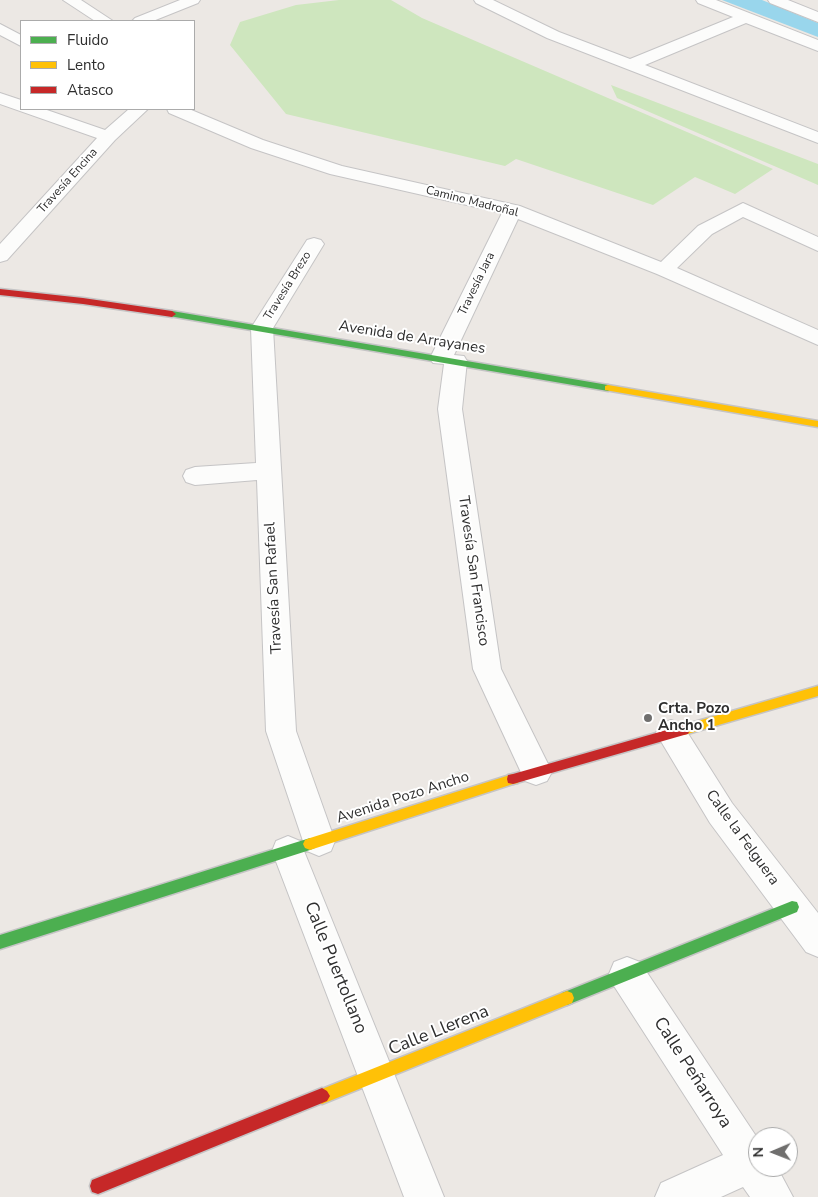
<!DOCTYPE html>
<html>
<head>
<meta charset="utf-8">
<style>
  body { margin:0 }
  #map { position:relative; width:818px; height:1197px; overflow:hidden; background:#ece8e4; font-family:"Nunito Sans",sans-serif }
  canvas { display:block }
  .legend { position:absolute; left:20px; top:20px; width:175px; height:90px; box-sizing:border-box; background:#fff; border:1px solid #ababab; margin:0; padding:6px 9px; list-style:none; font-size:15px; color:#2e2e2e }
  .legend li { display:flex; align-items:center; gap:10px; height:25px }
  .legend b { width:25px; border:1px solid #ababab }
  .north { position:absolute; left:748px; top:1127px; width:50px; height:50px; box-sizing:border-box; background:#fff; border:1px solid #ababab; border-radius:50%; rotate:269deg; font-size:14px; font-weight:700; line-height:20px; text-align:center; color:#2e2e2e }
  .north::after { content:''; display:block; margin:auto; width:18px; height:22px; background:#706f6e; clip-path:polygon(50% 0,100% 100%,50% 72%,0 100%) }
</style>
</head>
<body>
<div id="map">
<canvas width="818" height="1197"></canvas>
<ul class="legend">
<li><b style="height:6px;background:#4caf50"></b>Fluido</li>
<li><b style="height:6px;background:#ffc107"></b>Lento</li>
<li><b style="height:6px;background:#c62828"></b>Atasco</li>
</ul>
<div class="north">N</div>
</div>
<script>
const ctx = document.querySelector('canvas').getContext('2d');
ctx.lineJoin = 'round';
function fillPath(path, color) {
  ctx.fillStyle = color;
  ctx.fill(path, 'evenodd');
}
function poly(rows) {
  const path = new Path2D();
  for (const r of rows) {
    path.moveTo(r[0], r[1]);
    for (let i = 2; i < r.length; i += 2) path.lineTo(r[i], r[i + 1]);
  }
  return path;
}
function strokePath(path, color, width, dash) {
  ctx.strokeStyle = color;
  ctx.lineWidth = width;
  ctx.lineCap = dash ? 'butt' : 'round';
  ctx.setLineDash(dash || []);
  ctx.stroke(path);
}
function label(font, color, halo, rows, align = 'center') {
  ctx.font = font + ' "Nunito Sans",sans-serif';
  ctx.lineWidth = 4;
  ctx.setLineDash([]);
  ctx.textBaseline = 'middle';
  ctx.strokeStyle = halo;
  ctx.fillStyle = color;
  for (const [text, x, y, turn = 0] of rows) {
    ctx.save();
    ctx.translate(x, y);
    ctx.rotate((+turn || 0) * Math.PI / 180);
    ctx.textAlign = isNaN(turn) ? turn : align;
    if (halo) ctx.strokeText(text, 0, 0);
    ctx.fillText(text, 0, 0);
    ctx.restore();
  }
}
const green = poly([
  [339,0,391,0,422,18,773,169,735,194,695,177,653,205,516,159,505,166,286,114,230,45,240,22,296,5],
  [611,85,818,164,818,185,617,98]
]);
const water = poly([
  [722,0,762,0,818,23,818,37]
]);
const street = poly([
  [63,0,81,0,113,21,95,21,63,0],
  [180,0,200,0,198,3,153,21,132,21,135,18,180,0],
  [474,0,493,0,559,32,630,59,733,17,698,3,696,0,716,0,818,40,818,51,746,23,645,65,818,132,818,143,547,38,476,3,474,0],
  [768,0,788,0,818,12,818,22,770,3,768,0],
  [0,24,21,35,21,46,0,35,0,24],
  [0,93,21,100,21,109,44,109,105,130,129,109,148,109,115,140,7,260,0,262,0,244,97,138,0,104,0,93],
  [167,109,189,109,263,140,342,166,520,206,661,262,698,226,743,203,818,237,818,251,743,217,712,234,677,268,818,330,818,345,657,274,518,219,454,355,464,356,467,361,462,409,501,669,552,772,547,781,536,785,525,781,473,669,438,409,444,364,433,363,430,358,502,213,330,174,251,148,169,113,167,109],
  [314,238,321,240,324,244,273,328,296,731,335,841,331,851,319,856,307,851,303,841,266,731,257,480,195,485,186,482,183,476,186,470,195,467,256,463,251,328,307,240,314,238],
  [671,720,682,724,732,803,818,913,818,957,806,952,710,823,656,733,660,724,671,720],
  [288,836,300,841,304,851,444,1197,404,1197,272,851,276,841,288,836],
  [627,957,640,962,758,1139,758,1167,777,1167,793,1197,750,1197,743,1187,721,1197,655,1197,661,1183,723,1155,614,986,609,974,614,962,627,957]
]);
const fast = poly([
  [172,311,608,385,613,388,608,391,169,316,168,314,172,311],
  [310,838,315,840,317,844,315,848,310,850,0,949,0,935,310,838],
  [792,901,797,902,799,907,797,912,567,1005,562,1003,560,998,562,993,792,901]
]);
const slow = poly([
  [608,385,818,421,818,427,605,390,605,386,608,385],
  [818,686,818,696,684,735,680,734,678,730,680,726,684,725,818,686],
  [513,774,518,775,519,779,518,783,513,784,310,850,305,848,303,844,305,840,310,838,513,774],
  [567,991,572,993,574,998,572,1003,322,1104,317,1101,314,1096,317,1091,567,991]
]);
const jam = poly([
  [0,289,83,298,172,311,176,314,172,317,83,304,0,295,0,289],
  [684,725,688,726,690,730,688,734,684,735,513,784,508,783,507,779,508,775,513,774,684,725],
  [322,1088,327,1091,330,1096,327,1101,98,1194,92,1192,90,1186,92,1180,322,1088]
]);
const markers = [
  [648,718,5,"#706f6e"]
];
const farStreetnames = [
  ["Travesía Encina",68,181,-48],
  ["Camino Madroñal",472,202,14],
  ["Travesía Jara",477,284,-64],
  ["Travesía Brezo",288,286,-58]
];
const streetNames = [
  ["Avenida de Arrayanes",412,338,9],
  ["Travesía San Francisco",473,571,82],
  ["Travesía San Rafael",274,588,-93],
  ["Avenida Pozo Ancho",403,798,-18],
  ["Calle la Felguera",742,838,54]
];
const poiNames = [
  ["Crta. Pozo",658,709],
  ["Ancho 1",658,726]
];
const nearStreetnames = [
  ["Calle Puertollano",335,968,68],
  ["Calle Llerena",439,1031,-22],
  ["Calle Peñarroya",692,1073,57]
];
fillPath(green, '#cee6be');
fillPath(water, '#99d6ec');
strokePath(street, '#c5c4c5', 2);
strokePath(fast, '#c5c4c5', 3);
strokePath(slow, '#c5c4c5', 3);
strokePath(jam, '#c5c4c5', 3);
fillPath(street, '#fcfcfb');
fillPath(fast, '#4caf50');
fillPath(slow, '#ffc107');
fillPath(jam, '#c62828');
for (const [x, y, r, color] of markers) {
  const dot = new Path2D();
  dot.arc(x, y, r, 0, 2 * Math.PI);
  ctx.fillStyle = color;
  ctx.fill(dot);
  strokePath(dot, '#fff', 2);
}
label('12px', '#2e2e2e', '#fff', farStreetnames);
label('15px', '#2e2e2e', '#fff', streetNames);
label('bold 15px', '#2e2e2e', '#fff', poiNames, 'left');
label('18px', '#2e2e2e', '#fff', nearStreetnames);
</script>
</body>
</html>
